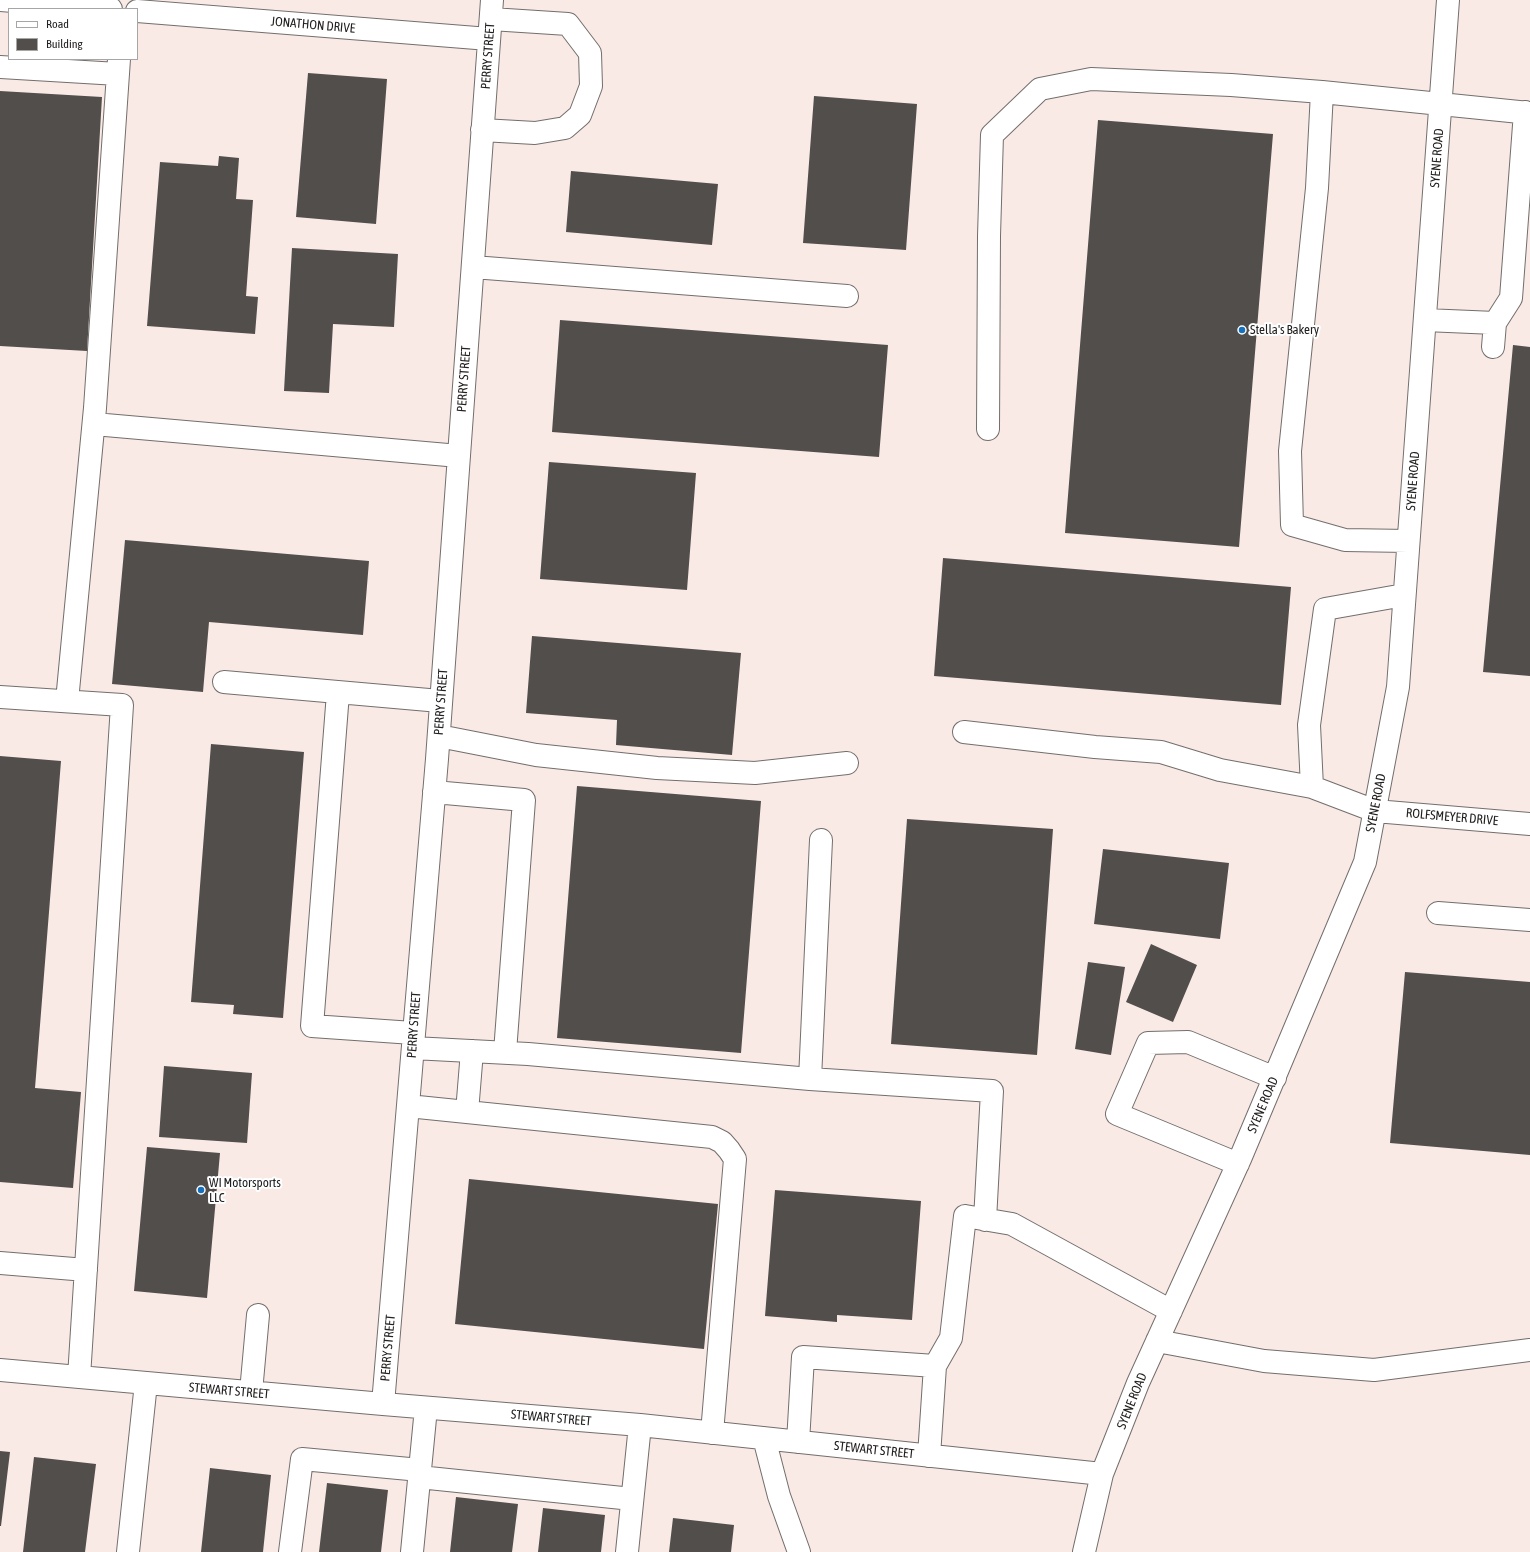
<!DOCTYPE html>
<html>
<head>
<meta charset="utf-8">
<style>
  body { margin:0 }
  #map { position:relative; width:1530px; height:1552px; overflow:hidden; background:#fef8f6; font-family:"Asap Condensed",sans-serif }
  canvas { display:block }
  .legend { position:absolute; left:8px; top:8px; width:130px; height:52px; box-sizing:border-box; background:#fff; border:1px solid #a7a6a6; margin:0; padding:5px 7px; list-style:none; font-size:12px; color:#232120 }
  .legend li { display:flex; align-items:center; gap:8px; height:20px }
  .legend b { width:20px; border:1px solid #a7a6a6 }
</style>
</head>
<body>
<div id="map">
<canvas width="1530" height="1552"></canvas>
<ul class="legend">
<li><b style="height:5px;background:#fff"></b>Road</li>
<li><b style="height:11px;background:#524e4c"></b>Building</li>
</ul>
</div>
<script>
const ctx = document.querySelector('canvas').getContext('2d');
ctx.lineJoin = 'round';
function fillPath(path, color) {
  ctx.fillStyle = color;
  ctx.fill(path, 'evenodd');
}
function poly(rows) {
  const path = new Path2D();
  for (const r of rows) {
    path.moveTo(r[0], r[1]);
    for (let i = 2; i < r.length; i += 2) path.lineTo(r[i], r[i + 1]);
  }
  return path;
}
function strokePath(path, color, width, dash) {
  ctx.strokeStyle = color;
  ctx.lineWidth = width;
  ctx.lineCap = dash ? 'butt' : 'round';
  ctx.setLineDash(dash || []);
  ctx.stroke(path);
}
function label(font, color, halo, rows, align = 'center') {
  ctx.font = font + ' "Asap Condensed",sans-serif';
  ctx.lineWidth = 4;
  ctx.setLineDash([]);
  ctx.textBaseline = 'middle';
  ctx.strokeStyle = halo;
  ctx.fillStyle = color;
  for (const [text, x, y, turn = 0] of rows) {
    ctx.save();
    ctx.translate(x, y);
    ctx.rotate((+turn || 0) * Math.PI / 180);
    ctx.textAlign = isNaN(turn) ? turn : align;
    if (halo) ctx.strokeText(text, 0, 0);
    ctx.fillText(text, 0, 0);
    ctx.restore();
  }
}
const built = poly([
  [0,0,1530,0,1530,1552,0,1552],
  [9,9,137,9,137,59,9,59]
]);
const building = poly([
  [308,73,387,79,376,224,296,217],
  [0,91,102,97,87,351,0,346],
  [814,96,917,104,906,250,803,243],
  [1098,120,1273,134,1239,547,1065,533],
  [219,156,239,158,236,199,253,200,246,296,258,297,255,334,147,326,160,162,218,166],
  [571,171,718,184,712,245,566,232],
  [292,248,398,254,394,327,333,324,329,393,284,391],
  [560,320,888,345,879,457,552,432],
  [1513,345,1530,347,1530,676,1483,672],
  [549,462,696,473,687,590,540,579],
  [125,540,369,561,363,635,209,622,203,692,112,684],
  [943,558,1291,587,1281,705,934,676],
  [532,636,741,653,732,755,616,745,617,720,526,713],
  [211,744,304,752,283,1018,233,1014,234,1005,191,1002],
  [0,756,61,761,35,1088,81,1092,73,1188,0,1182],
  [577,786,761,801,741,1053,557,1038],
  [907,819,1053,829,1037,1055,891,1044],
  [1103,849,1229,863,1220,939,1094,924],
  [1151,944,1197,965,1173,1022,1126,1002],
  [1088,962,1125,967,1111,1055,1075,1049],
  [1405,972,1530,982,1530,1155,1390,1143],
  [164,1066,252,1073,247,1143,159,1137],
  [147,1147,220,1153,207,1298,134,1291],
  [469,1179,718,1204,704,1349,455,1324],
  [775,1190,921,1201,912,1320,837,1315,837,1322,765,1316],
  [0,1451,10,1452,1,1526,0,1526],
  [34,1457,96,1464,85,1552,23,1552],
  [210,1468,271,1475,263,1552,201,1552],
  [327,1483,388,1490,381,1552,319,1552],
  [456,1497,518,1504,512,1552,450,1552],
  [543,1508,605,1515,601,1552,538,1552],
  [673,1518,734,1525,731,1552,669,1552]
]);
const minor = poly([
  [0,0,111,9],
  [137,11,489,39],
  [0,67,118,74],
  [482,130,535,133,565,128,580,115,591,86,590,53,568,24,491,19],
  [473,267,847,296],
  [1425,320,1495,323,1493,347],
  [1495,323,1511,298,1525,112],
  [94,424,459,456],
  [988,429,989,236,992,135,1040,89,1091,79,1231,85,1322,92],
  [1408,541,1345,540,1292,525,1290,451,1317,188,1322,92,1530,113],
  [224,682,440,701],
  [338,693,312,1026,413,1033],
  [0,697,122,705,79,1377],
  [67,701,95,408,119,59],
  [964,732,1095,747,1161,752,1220,770,1312,787,1375,811,1530,824],
  [439,736,536,755,657,768,755,773,847,763],
  [1312,787,1309,725,1325,609,1404,595],
  [434,792,524,800,505,1052],
  [1438,913,1530,920],
  [413,1048,528,1054,810,1079,821,840],
  [810,1079,992,1091,985,1220],
  [408,1106,712,1137,722,1142,729,1150,735,1159,712,1433],
  [467,1112,472,1051],
  [1238,1164,1117,1114,1148,1043,1188,1042,1275,1078],
  [0,1263,86,1270],
  [1157,1341,1264,1361,1374,1370,1530,1350],
  [935,1366,951,1338,965,1216,1012,1224,1171,1311],
  [0,1370,383,1404,640,1425,1102,1474],
  [251,1392,258,1315],
  [383,1404,437,759,492,0],
  [764,1438,779,1496,799,1552],
  [798,1442,803,1357,935,1366,929,1456],
  [419,1477,632,1499],
  [128,1552,146,1383],
  [290,1552,302,1459,420,1470],
  [412,1552,426,1408],
  [627,1552,640,1425],
  [1084,1552,1102,1474,1138,1383,1240,1159,1365,862,1398,687,1448,0]
]);
const markers = [
  [1242,330,4,"#1570bd"],
  [201,1190,4,"#1570bd"]
];
const streetNames = [
  ["JONATHON DRIVE",313,25,5],
  ["PERRY STREET",488,56,-86],
  ["SYENE ROAD",1437,158,-86],
  ["PERRY STREET",464,379,-86],
  ["SYENE ROAD",1413,481,-86],
  ["PERRY STREET",441,702,-86],
  ["SYENE ROAD",1376,803,-79],
  ["ROLFSMEYER DRIVE",1452,817,5],
  ["PERRY STREET",414,1025,-86],
  ["SYENE ROAD",1263,1105,-67],
  ["PERRY STREET",388,1348,-85],
  ["STEWART STREET",229,1391,5],
  ["SYENE ROAD",1132,1401,-68],
  ["STEWART STREET",551,1418,5],
  ["STEWART STREET",874,1450,6]
];
const poiNames = [
  ["Stella's Bakery",1250,330],
  ["WI Motorsports",209,1183],
  ["LLC",209,1198]
];
fillPath(built, '#f9eae5');
fillPath(building, '#524e4c');
strokePath(minor, '#736e6c', 24);
strokePath(minor, '#fff', 22);
for (const [x, y, r, color] of markers) {
  const dot = new Path2D();
  dot.arc(x, y, r, 0, 2 * Math.PI);
  ctx.fillStyle = color;
  ctx.fill(dot);
  strokePath(dot, '#fff', 1.5);
}
label('13px', '#232120', '#fff', streetNames);
label('13px', '#232120', '#fff', poiNames, 'left');
</script>
</body>
</html>
